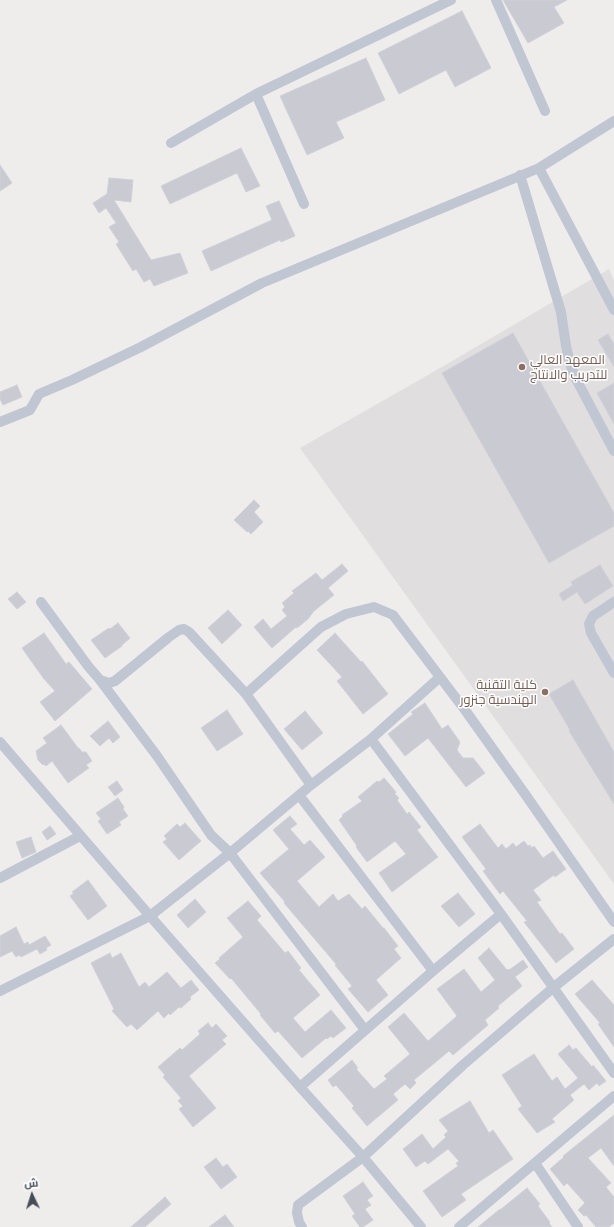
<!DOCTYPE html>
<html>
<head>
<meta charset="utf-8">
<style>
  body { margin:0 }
  #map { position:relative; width:614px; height:1227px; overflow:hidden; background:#efedec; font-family:Cabin,Cairo,sans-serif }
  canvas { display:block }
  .north { position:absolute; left:12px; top:1175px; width:40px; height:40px; -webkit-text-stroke:3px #fff; paint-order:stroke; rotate:356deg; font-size:11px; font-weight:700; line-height:16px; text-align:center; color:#454d59 }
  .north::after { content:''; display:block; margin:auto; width:14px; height:18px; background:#454d59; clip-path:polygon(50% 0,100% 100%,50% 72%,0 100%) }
</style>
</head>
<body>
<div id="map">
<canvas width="614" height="1227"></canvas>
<div class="north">ش</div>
</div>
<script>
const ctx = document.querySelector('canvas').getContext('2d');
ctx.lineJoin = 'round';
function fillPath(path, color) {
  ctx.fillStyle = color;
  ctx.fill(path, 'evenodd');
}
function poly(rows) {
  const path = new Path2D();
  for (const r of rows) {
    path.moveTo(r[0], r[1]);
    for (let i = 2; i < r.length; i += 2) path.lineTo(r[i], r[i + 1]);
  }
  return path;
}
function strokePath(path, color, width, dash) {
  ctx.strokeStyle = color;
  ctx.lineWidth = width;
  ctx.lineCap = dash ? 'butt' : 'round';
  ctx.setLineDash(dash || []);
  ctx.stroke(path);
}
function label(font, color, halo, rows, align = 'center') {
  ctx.font = font + ' Cabin,Cairo,sans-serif';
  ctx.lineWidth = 3;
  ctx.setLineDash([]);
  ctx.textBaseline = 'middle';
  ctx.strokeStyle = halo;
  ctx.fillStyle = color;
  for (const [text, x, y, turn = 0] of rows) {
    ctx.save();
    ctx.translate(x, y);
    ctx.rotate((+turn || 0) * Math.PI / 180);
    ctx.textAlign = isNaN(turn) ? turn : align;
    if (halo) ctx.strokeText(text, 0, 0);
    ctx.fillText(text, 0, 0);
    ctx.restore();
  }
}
const education = poly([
  [609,269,614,281,614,884,300,448,428,375]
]);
const building = poly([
  [503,0,567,0,554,7,564,23,528,43,503,0],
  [462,11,491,68,455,87,446,70,399,94,378,53,462,11],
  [366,58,385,100,336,122,344,138,307,155,280,96,366,58],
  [241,148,260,186,246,192,237,173,170,204,161,186,241,148],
  [0,165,12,183,0,191,0,165],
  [109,178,133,180,131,202,114,200,151,260,180,253,188,273,154,286,150,279,144,282,136,269,133,271,116,244,119,242,109,227,116,223,106,208,99,213,93,203,107,194,109,178],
  [279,201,295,236,281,242,280,240,211,271,202,251,272,220,266,206,279,201],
  [513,333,614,513,614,526,549,563,442,373,513,333],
  [608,334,614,344,614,367,598,340,608,334],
  [614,383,614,424,597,393,614,383],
  [17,385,22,397,3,405,0,399,0,392,17,385],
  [254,500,260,506,254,512,263,522,251,534,248,531,247,532,234,520,254,500],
  [342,564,348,571,328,588,334,595,314,611,308,619,297,628,296,627,272,648,254,627,263,619,271,629,287,616,282,610,285,607,282,603,294,593,292,591,316,573,322,580,342,564],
  [600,565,613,586,585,604,577,592,563,601,559,594,573,585,571,582,600,565],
  [17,592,26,602,17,609,8,599,17,592],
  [228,610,242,625,222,644,208,628,228,610],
  [118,623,130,638,122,645,122,646,105,658,91,640,109,628,110,629,118,623],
  [44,633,66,664,69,662,92,689,55,721,40,702,55,691,44,679,22,648,44,633],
  [335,633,361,662,362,661,388,694,363,714,337,681,342,677,317,650,335,633],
  [573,680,614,752,614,804,569,731,570,730,549,694,573,680],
  [425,703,442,729,448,725,460,742,457,750,463,758,473,758,485,773,466,787,428,738,405,756,388,734,413,714,411,712,425,703],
  [227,710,243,734,217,751,201,728,227,710],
  [305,711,323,733,302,750,284,729,305,711],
  [108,721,120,737,113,743,109,738,100,746,90,736,108,721],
  [61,725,78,748,79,748,82,752,86,752,92,761,86,765,89,768,68,783,52,761,46,766,44,764,43,765,38,760,36,751,47,743,43,738,61,725],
  [384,778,396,792,395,794,399,798,397,800,407,814,409,812,421,827,417,830,438,857,392,892,379,873,406,854,395,841,367,862,356,847,357,846,339,820,343,816,342,815,362,801,358,797,377,781,379,782,384,778],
  [117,781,123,790,115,796,108,787,117,781],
  [118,798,124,807,123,809,128,816,119,822,121,825,107,834,98,821,101,819,96,813,118,798],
  [290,816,297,824,290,829,304,845,310,840,325,857,297,881,319,907,333,894,338,901,349,894,362,909,365,906,383,928,384,928,398,946,394,949,401,958,376,980,388,995,368,1012,348,989,352,986,335,965,336,964,284,903,285,902,260,873,289,849,273,830,290,816],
  [185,823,201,841,179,860,163,842,167,839,164,836,177,824,180,827,185,823],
  [480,824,498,848,502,844,506,849,513,843,516,847,524,841,528,846,530,845,532,848,534,846,543,858,553,851,566,869,555,877,554,875,533,890,541,900,537,902,560,934,562,933,574,949,556,963,524,922,527,921,503,891,500,894,483,871,486,869,462,837,480,824],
  [50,826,56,834,47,840,42,832,50,826],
  [31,837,36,852,22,858,16,842,31,837],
  [88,880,107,906,88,920,70,896,74,893,72,892,88,880],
  [458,893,475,914,459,927,441,906,458,893],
  [195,899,206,912,188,928,177,915,195,899],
  [248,901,261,916,257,920,285,953,288,951,301,968,299,970,320,995,293,1018,305,1032,331,1010,346,1028,333,1038,331,1036,327,1039,326,1038,302,1058,278,1031,275,1033,260,1015,261,1014,231,978,230,979,215,963,220,959,219,958,243,937,227,918,248,901],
  [16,927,24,944,28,942,29,945,45,936,51,945,46,948,47,950,40,954,37,949,21,957,19,955,16,957,12,951,0,957,0,936,16,927],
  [489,948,507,970,508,969,509,970,523,960,528,967,515,977,522,986,498,1006,499,1008,485,1020,488,1025,453,1055,449,1051,414,1080,416,1083,410,1089,405,1084,393,1094,398,1100,367,1126,352,1108,354,1106,336,1085,333,1087,328,1080,352,1060,358,1068,356,1069,374,1089,387,1079,384,1076,410,1054,388,1027,404,1013,428,1041,457,1016,437,989,464,969,481,992,495,980,478,958,489,948],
  [110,953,112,958,121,953,139,987,145,982,149,987,167,972,181,988,191,980,199,990,190,997,191,999,181,1008,179,1007,170,1015,169,1013,164,1018,158,1011,137,1030,131,1024,127,1027,112,1011,114,1009,91,963,110,953],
  [592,980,614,1005,614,1047,598,1024,600,1023,575,994,592,980],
  [208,1023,212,1028,216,1024,227,1036,222,1040,226,1044,189,1076,216,1108,193,1127,179,1109,183,1106,178,1101,181,1098,163,1077,165,1075,158,1067,180,1048,182,1050,200,1034,198,1031,208,1023],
  [569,1045,573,1050,576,1048,592,1067,593,1065,606,1081,599,1086,597,1083,589,1090,584,1084,570,1095,574,1100,552,1119,555,1122,537,1133,518,1109,522,1106,502,1075,534,1054,552,1081,557,1077,565,1089,578,1078,558,1054,569,1045],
  [470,1101,489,1133,493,1130,513,1159,461,1194,466,1200,442,1217,423,1191,458,1166,456,1163,459,1161,448,1149,428,1164,425,1161,416,1167,403,1149,422,1134,433,1149,446,1137,444,1135,448,1131,439,1120,470,1101],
  [614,1115,614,1166,601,1148,588,1158,611,1183,606,1187,614,1197,614,1223,609,1227,596,1227,586,1215,584,1216,578,1210,585,1203,567,1183,564,1186,550,1169,564,1157,563,1156,614,1115],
  [216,1158,223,1167,227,1164,237,1177,221,1189,204,1167,216,1158],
  [363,1182,373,1196,367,1200,371,1205,365,1209,373,1220,363,1227,360,1227,352,1216,355,1214,343,1196,363,1182],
  [527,1188,540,1204,538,1206,550,1222,549,1223,552,1227,478,1227,500,1209,500,1210,527,1188],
  [165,1197,171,1204,145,1227,131,1227,165,1197],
  [225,1215,234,1227,209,1227,225,1215]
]);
const minor = poly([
  [496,0,545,111],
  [256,94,304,204],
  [171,143,256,94,451,0],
  [539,168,614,310],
  [520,175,561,312,566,346,570,363,575,377,614,451],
  [0,422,30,410,39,394,72,380,141,347,262,283,539,168,614,121],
  [41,602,88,666,100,680,109,683,115,681,169,637,179,630,184,629,189,632,246,694,321,627,346,614,374,607,393,615,465,710,525,794,614,922],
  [614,602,593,616,589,624,591,633,614,673],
  [100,680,157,756,211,835,230,853,365,1030],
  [246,694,311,785],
  [371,739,440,677],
  [0,742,150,916,300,1087,363,1157,421,1227],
  [299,795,433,971],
  [0,878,80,836],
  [0,991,150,916,230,853,311,785,371,739,501,914,614,1073],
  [300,1087,433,971,501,914],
  [535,1163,578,1227],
  [302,1227,299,1222,297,1213,298,1205,363,1157,463,1065,554,987,614,939],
  [459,1227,614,1096]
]);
const markers = [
  [522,367,4,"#8d6e63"],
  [545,692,4,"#8d6e63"]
];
const educationNames = [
  ["المعهد العالي",530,360],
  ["للتدريب والانتاج",530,375],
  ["كلية التقنية",537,685,"right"],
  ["الهندسية جنزور",537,700,"right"]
];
fillPath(education, '#e0dede');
fillPath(building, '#c9cad2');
strokePath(building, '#d0d1d8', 1);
strokePath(minor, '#c0c6d2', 10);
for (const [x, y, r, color] of markers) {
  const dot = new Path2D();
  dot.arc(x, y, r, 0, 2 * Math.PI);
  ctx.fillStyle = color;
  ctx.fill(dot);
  strokePath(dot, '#fff', 1.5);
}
label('13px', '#785e54', '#fff', educationNames, 'left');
</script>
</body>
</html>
